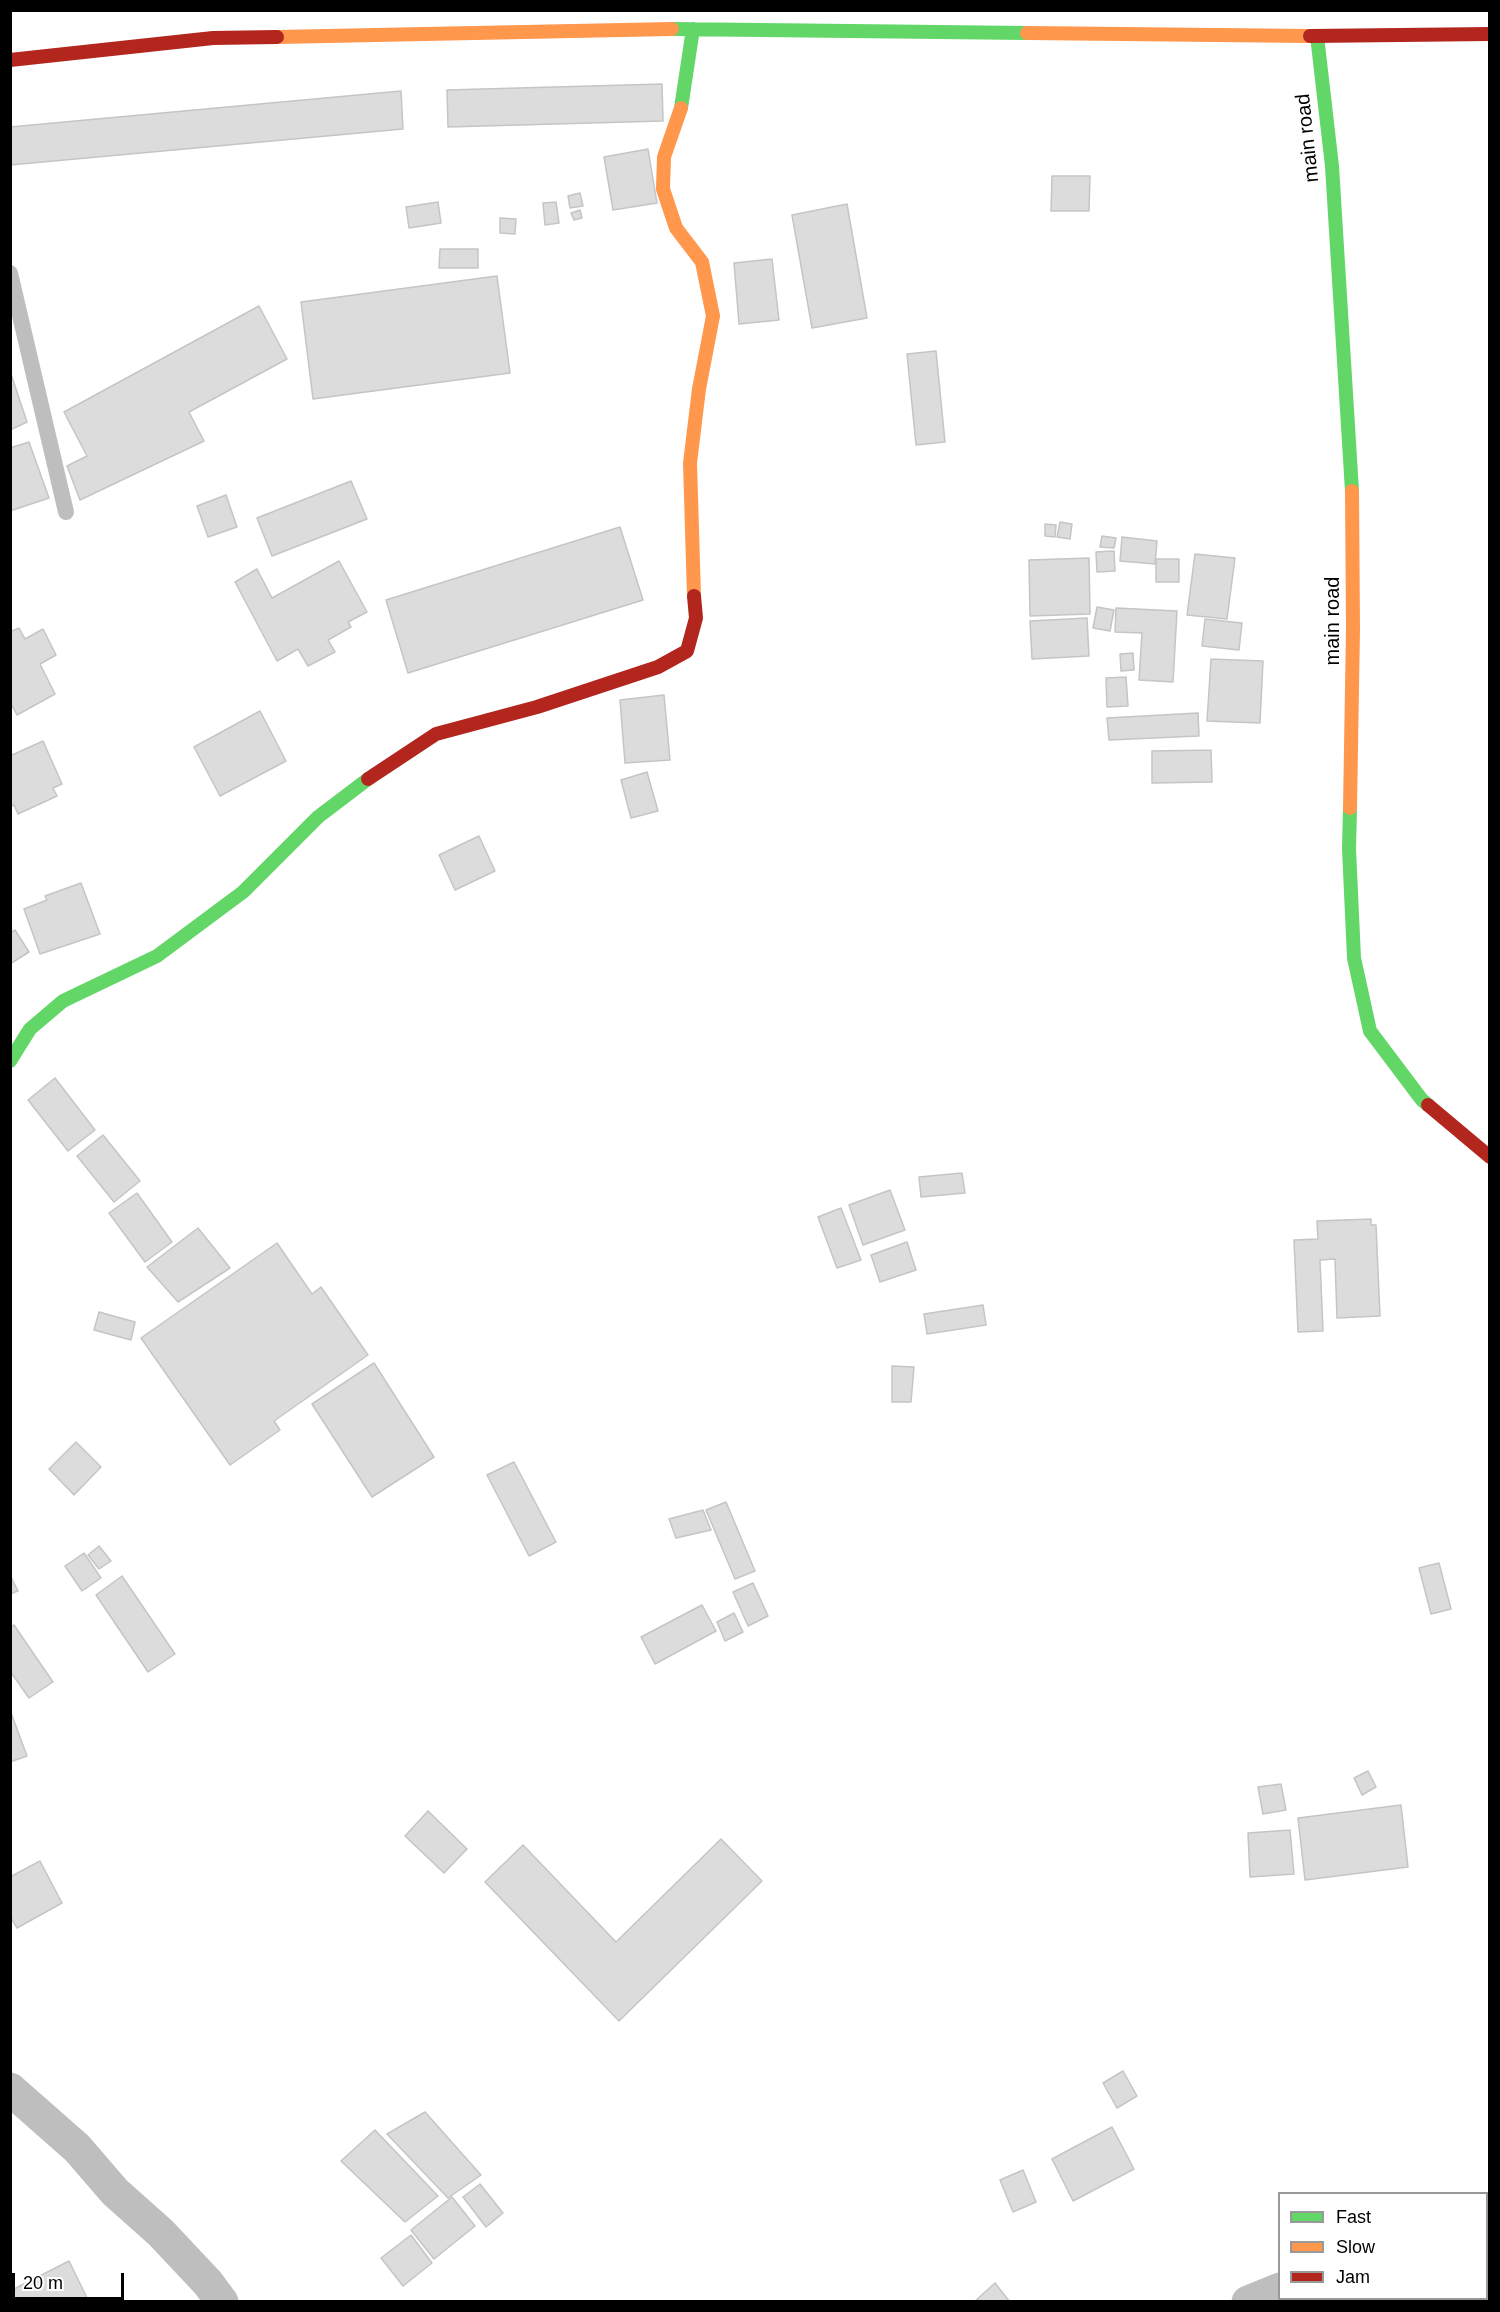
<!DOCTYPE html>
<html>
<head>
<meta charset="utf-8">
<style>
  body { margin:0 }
  #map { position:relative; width:1500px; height:2312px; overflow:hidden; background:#fff; font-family:Helvetica,sans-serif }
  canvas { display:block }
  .frame { position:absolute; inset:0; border:12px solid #000; pointer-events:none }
  .legend { position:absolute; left:1278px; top:2192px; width:210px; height:108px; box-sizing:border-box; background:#fff; border:2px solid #999; margin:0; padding:8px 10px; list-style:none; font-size:18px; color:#000 }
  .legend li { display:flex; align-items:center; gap:12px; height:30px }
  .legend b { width:30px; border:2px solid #999 }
  .scale { position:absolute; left:12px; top:2273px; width:112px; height:27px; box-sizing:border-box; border:3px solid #000; border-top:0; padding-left:8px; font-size:18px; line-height:21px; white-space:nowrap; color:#000; -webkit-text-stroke:4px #fff; paint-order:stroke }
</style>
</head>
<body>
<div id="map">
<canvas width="1500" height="2312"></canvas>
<div class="frame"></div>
<ul class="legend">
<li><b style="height:8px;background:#63d668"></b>Fast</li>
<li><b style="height:8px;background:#ff974d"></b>Slow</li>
<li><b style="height:8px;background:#b3261e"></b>Jam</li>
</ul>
<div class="scale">20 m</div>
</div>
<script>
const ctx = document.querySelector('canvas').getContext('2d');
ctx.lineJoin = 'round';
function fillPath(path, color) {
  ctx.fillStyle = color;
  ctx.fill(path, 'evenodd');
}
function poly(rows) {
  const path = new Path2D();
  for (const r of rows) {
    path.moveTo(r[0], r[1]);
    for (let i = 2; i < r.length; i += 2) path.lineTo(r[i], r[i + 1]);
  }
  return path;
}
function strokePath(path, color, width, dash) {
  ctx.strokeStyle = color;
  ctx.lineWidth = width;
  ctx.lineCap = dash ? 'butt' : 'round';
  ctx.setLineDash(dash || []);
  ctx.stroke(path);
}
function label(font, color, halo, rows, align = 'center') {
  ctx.font = font + ' Helvetica,sans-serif';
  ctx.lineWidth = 4.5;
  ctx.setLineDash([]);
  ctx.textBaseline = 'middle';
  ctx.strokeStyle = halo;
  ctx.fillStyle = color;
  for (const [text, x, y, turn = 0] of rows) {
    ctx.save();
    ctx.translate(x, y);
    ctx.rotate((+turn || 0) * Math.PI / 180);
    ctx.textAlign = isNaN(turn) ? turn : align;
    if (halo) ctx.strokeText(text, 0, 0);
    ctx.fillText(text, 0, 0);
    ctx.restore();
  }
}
const building = poly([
  [662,84,663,121,448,127,447,90,662,84],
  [401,91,403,129,10,165,10,127,401,91],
  [648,149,657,203,613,210,604,157,648,149],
  [1052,176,1090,176,1089,211,1051,211,1052,176],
  [580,193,583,206,570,208,568,196,580,193],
  [438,202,441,223,409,228,406,207,438,202],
  [556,202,559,223,545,225,543,203,556,202],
  [847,204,867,318,812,328,792,215,847,204],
  [580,210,582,218,574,220,571,213,580,210],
  [500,218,516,219,515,234,500,233,500,218],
  [440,249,478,249,478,268,439,268,440,249],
  [772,259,779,320,739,324,734,263,772,259],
  [497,276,510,373,313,399,301,302,497,276],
  [259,306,287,359,189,412,204,441,80,500,67,466,87,456,64,412,259,306],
  [936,351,945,442,916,445,907,354,936,351],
  [10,371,27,422,10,430,10,371],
  [29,442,49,498,10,511,10,448,29,442],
  [351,481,367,519,272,556,257,518,351,481],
  [226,495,237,527,208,537,197,506,226,495],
  [1060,522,1072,524,1070,539,1057,537,1060,522],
  [1045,524,1056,525,1055,537,1045,536,1045,524],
  [620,527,643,600,408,673,386,600,620,527],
  [1102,536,1116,538,1114,548,1100,547,1102,536],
  [1122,537,1157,541,1155,564,1120,561,1122,537],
  [1114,551,1115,571,1097,572,1096,552,1114,551],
  [1195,554,1235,558,1227,619,1187,615,1195,554],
  [1089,558,1090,614,1030,616,1029,560,1089,558],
  [1156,559,1179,559,1179,582,1156,582,1156,559],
  [339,561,367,612,348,622,351,627,328,640,335,652,308,666,298,649,277,661,235,582,257,569,272,598,339,561],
  [1097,607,1114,610,1110,631,1093,628,1097,607],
  [1116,608,1177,611,1173,682,1139,680,1142,633,1115,632,1116,608],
  [1087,618,1089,656,1032,659,1030,621,1087,618],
  [1205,619,1242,623,1239,650,1202,646,1205,619],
  [19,628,25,639,43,629,56,655,40,664,55,694,17,715,10,702,10,632,19,628],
  [1133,653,1134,670,1121,671,1120,654,1133,653],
  [1211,659,1263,661,1260,723,1207,721,1211,659],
  [1126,677,1128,706,1107,707,1106,678,1126,677],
  [664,695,670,760,625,763,620,700,664,695],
  [260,711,286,761,220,796,194,747,260,711],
  [1198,713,1199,736,1109,740,1107,718,1198,713],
  [43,741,62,784,53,788,57,796,18,814,14,805,10,807,10,756,43,741],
  [1211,750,1212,782,1152,783,1152,751,1211,750],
  [647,772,658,811,631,818,621,780,647,772],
  [479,836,495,871,455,890,439,855,479,836],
  [81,883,100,934,40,954,24,909,47,900,45,896,81,883],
  [15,930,29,952,10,964,10,933,15,930],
  [55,1078,95,1130,68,1151,28,1100,55,1078],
  [103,1135,140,1181,114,1202,77,1156,103,1135],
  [962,1173,965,1193,921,1197,919,1177,962,1173],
  [890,1190,905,1230,863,1245,849,1205,890,1190],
  [137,1193,172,1242,145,1262,109,1213,137,1193],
  [841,1208,861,1260,837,1268,818,1217,841,1208],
  [1371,1219,1371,1225,1376,1225,1380,1316,1337,1318,1335,1259,1320,1260,1323,1331,1298,1332,1294,1240,1318,1239,1317,1221,1371,1219],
  [198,1228,230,1268,178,1302,147,1267,198,1228],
  [907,1242,916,1270,880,1282,871,1255,907,1242],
  [277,1243,312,1294,321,1287,368,1355,274,1421,280,1430,230,1465,141,1338,277,1243],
  [983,1305,986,1325,927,1334,924,1314,983,1305],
  [99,1312,135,1322,131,1340,94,1330,99,1312],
  [374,1363,434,1457,372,1497,312,1404,374,1363],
  [892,1366,914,1367,911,1402,892,1402,892,1366],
  [76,1442,101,1467,74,1495,49,1469,76,1442],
  [514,1462,556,1542,529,1556,487,1475,514,1462],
  [726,1502,755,1571,735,1579,706,1510,726,1502],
  [703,1510,711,1530,676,1538,669,1519,703,1510],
  [99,1546,111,1561,99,1569,88,1555,99,1546],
  [84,1553,101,1578,82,1591,65,1566,84,1553],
  [1439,1563,1451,1609,1431,1614,1419,1568,1439,1563],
  [10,1575,18,1591,10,1594,10,1575],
  [122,1576,175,1654,148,1672,96,1595,122,1576],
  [753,1583,768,1616,748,1626,733,1592,753,1583],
  [702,1605,716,1631,655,1664,641,1637,702,1605],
  [734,1613,743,1632,725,1641,717,1622,734,1613],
  [14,1625,53,1682,29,1698,10,1671,10,1628,14,1625],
  [10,1710,27,1756,10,1762,10,1710],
  [1368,1771,1376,1787,1362,1795,1354,1778,1368,1771],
  [1281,1784,1286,1810,1263,1814,1258,1787,1281,1784],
  [1401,1805,1408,1867,1305,1880,1298,1818,1401,1805],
  [428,1811,467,1849,444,1873,405,1836,428,1811],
  [1290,1830,1294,1874,1250,1877,1248,1833,1290,1830],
  [721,1839,762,1881,619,2021,485,1882,523,1845,616,1942,721,1839],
  [40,1861,62,1903,17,1928,10,1916,10,1877,40,1861],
  [1123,2071,1137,2096,1117,2108,1103,2083,1123,2071],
  [425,2112,481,2175,448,2198,387,2134,425,2112],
  [1112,2127,1134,2169,1073,2201,1052,2159,1112,2127],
  [375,2130,438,2196,405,2222,341,2161,375,2130],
  [1023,2170,1036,2202,1013,2212,1000,2180,1023,2170],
  [480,2184,503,2213,486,2227,463,2197,480,2184],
  [452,2197,475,2226,434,2259,411,2230,452,2197],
  [411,2235,432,2263,403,2286,381,2258,411,2235],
  [69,2261,89,2302,10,2302,10,2291,69,2261],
  [995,2283,1010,2302,974,2302,995,2283]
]);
const lane = poly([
  [10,273,66,512]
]);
const street = poly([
  [10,2089,77,2148,115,2192,161,2233,208,2283,222,2302],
  [1486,2231,1490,2231],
  [1248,2302,1280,2289]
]);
const fast = poly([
  [672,29,1027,33],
  [1317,36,1332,166,1352,491],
  [681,108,693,29],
  [1350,808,1349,849,1354,958,1370,1031,1422,1100,1428,1105],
  [10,1061,30,1029,63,1001,157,956,243,892,318,817,368,779]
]);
const slow = poly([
  [1027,33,1310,36],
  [277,37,672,29],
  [681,108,664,157,663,189,676,228,702,262,713,316,699,389,690,463,694,596],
  [1350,808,1353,629,1352,491]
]);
const jam = poly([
  [1310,36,1490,34],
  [10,60,213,38,277,37],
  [368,779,436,734,537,707,658,667,687,651,696,618,694,596],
  [1428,1105,1490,1157]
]);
const streetNames = [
  ["main road",1308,138,-96],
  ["main road",1333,621,-90]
];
fillPath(building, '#dcdcdc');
strokePath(building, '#c5c5c5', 1.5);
strokePath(lane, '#bebebe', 16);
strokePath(street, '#bebebe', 33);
strokePath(fast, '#63d668', 14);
strokePath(slow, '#ff974d', 14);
strokePath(jam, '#b3261e', 14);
label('20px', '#000', '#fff', streetNames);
</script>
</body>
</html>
